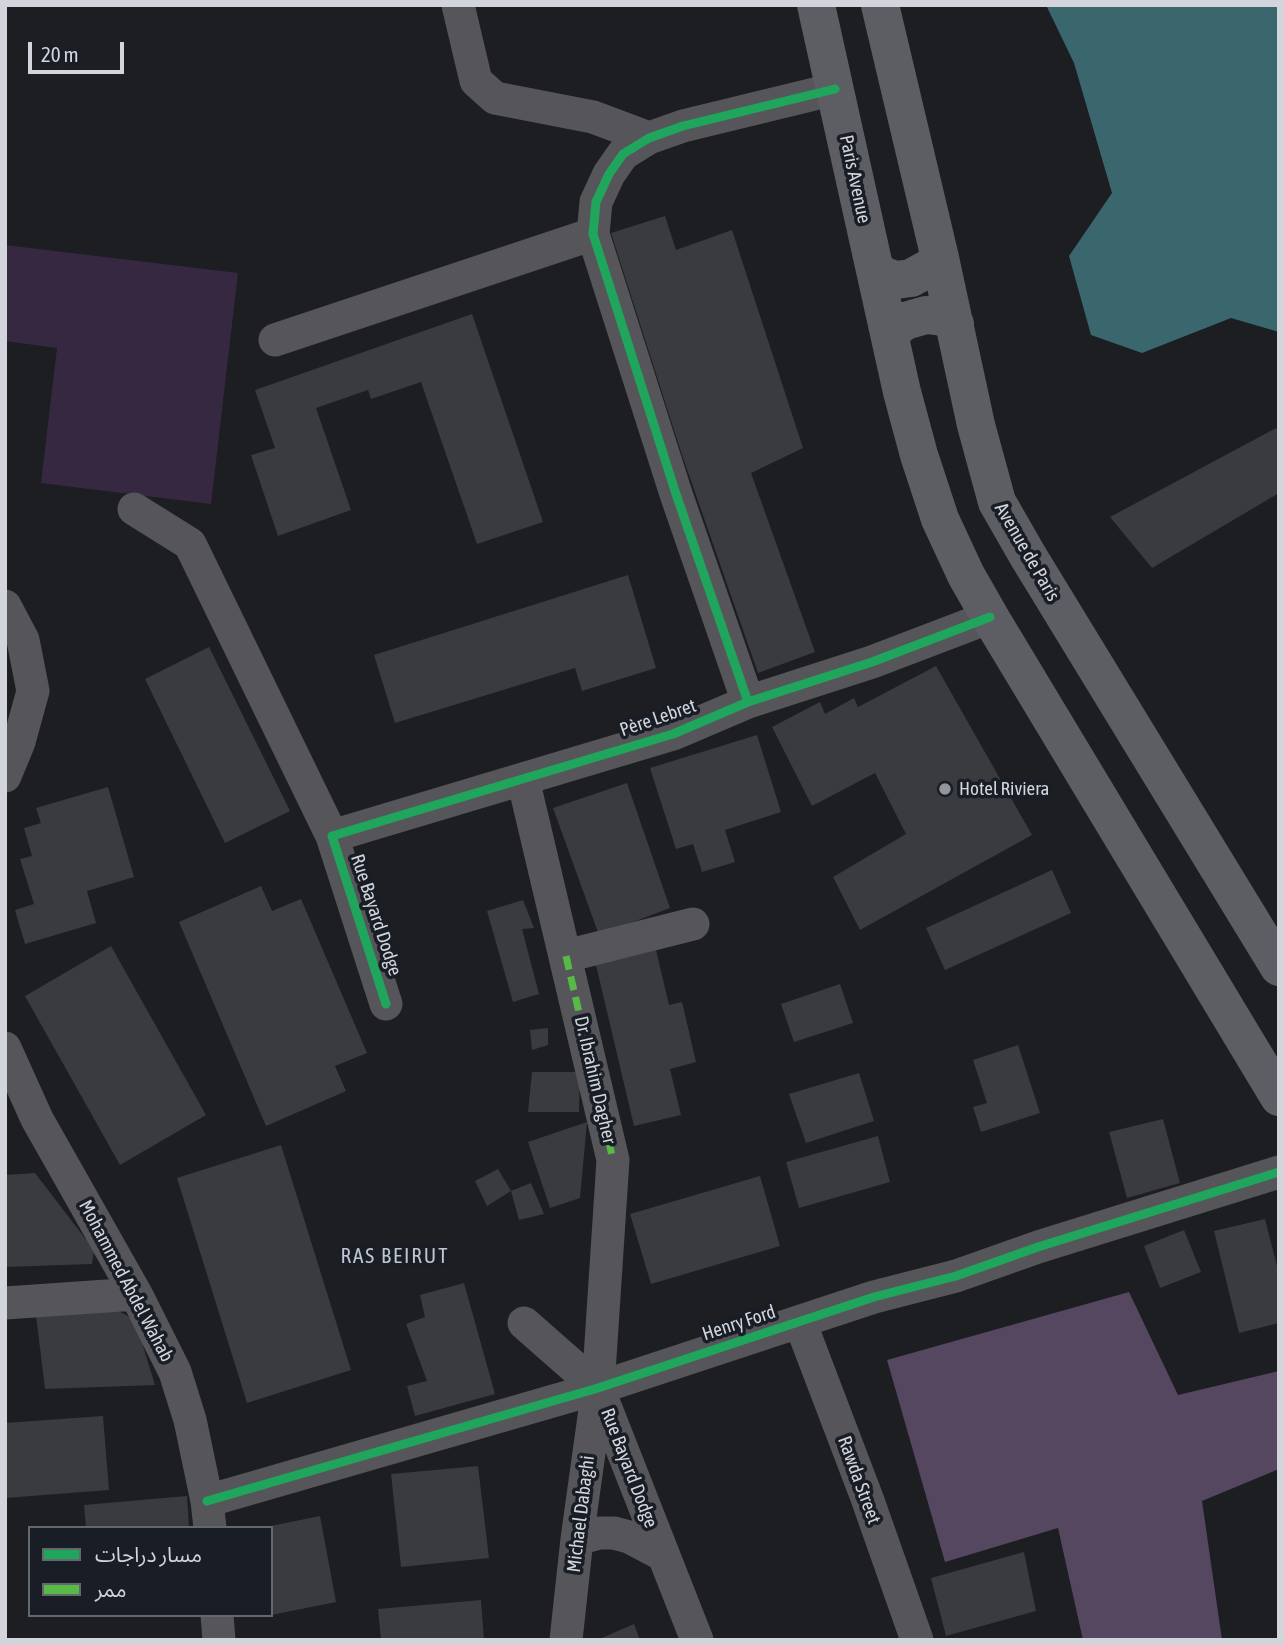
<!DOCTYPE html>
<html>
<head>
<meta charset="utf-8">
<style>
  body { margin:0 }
  #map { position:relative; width:1284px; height:1645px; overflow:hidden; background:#1c1e22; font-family:"Asap Condensed","Noto Sans Arabic",sans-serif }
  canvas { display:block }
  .frame { position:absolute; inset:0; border:7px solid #d2d5db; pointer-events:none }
  .legend { position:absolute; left:28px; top:1526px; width:245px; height:91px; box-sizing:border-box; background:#191d25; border:2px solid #63676e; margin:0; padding:9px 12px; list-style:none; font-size:21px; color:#d2d5db }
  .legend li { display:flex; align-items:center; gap:14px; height:35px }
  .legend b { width:35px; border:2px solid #63676e }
  .scale { position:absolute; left:28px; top:42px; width:96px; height:32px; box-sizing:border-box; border:4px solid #d2d5db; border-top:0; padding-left:9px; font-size:21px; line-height:24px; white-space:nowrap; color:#d2d5db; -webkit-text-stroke:5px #191d25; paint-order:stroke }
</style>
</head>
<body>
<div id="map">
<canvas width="1284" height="1645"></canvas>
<div class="frame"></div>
<ul class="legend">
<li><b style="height:9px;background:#20a55d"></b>مسار دراجات</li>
<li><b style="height:9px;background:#58b947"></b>ممر</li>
</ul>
<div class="scale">20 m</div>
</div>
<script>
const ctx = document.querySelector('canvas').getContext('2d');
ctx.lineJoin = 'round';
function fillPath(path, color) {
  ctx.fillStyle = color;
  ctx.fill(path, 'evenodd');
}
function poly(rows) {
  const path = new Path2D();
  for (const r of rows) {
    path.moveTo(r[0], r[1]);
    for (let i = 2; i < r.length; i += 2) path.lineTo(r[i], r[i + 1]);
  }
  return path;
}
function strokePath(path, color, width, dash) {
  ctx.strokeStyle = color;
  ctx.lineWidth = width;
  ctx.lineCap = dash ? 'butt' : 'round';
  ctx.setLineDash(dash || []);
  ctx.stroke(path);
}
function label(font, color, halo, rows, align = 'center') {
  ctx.font = font + ' "Asap Condensed",sans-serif';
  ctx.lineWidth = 7;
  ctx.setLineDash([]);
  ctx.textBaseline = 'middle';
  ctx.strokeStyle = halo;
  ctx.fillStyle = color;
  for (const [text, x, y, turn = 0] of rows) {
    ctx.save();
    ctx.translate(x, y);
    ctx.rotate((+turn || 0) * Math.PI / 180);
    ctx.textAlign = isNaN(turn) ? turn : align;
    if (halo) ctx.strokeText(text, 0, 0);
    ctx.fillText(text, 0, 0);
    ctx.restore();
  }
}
const green = poly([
  [5,245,238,273,211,504,41,483,57,348,5,341]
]);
const forest = poly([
  [1129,1292,1178,1395,1279,1371,1279,1469,1202,1501,1222,1640,1083,1640,1058,1528,945,1562,887,1360]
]);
const water = poly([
  [1046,5,1279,5,1279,332,1231,318,1142,353,1091,335,1069,256,1112,193,1074,63]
]);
const building = poly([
  [665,216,676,250,732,230,803,448,751,473,815,652,758,673,682,455,611,233],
  [472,314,543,522,477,544,421,382,371,399,368,390,316,408,351,510,278,536,251,455,275,448,255,390],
  [1276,428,1279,434,1279,493,1152,568,1110,517],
  [628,575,656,668,582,691,575,668,395,723,374,655],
  [209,647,290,811,225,843,145,679],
  [936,666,1032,835,860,930,833,877,906,834,875,773,812,806,772,727,820,702,825,714,854,698,858,707],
  [757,735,781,812,725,830,735,862,702,872,693,844,676,849,650,768],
  [627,783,670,908,599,935,553,808],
  [108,787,134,877,87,891,96,923,25,944,15,910,34,904,20,859,32,856,24,828,41,823,36,808],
  [1052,870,1071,913,945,970,926,928],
  [261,886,272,911,301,899,367,1053,335,1066,346,1091,266,1126,179,922],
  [523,900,534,928,522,929,539,994,513,1002,487,911],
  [111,946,206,1115,120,1165,25,996],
  [656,950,669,1005,682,1002,696,1062,670,1069,681,1115,634,1126,596,965],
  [840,984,853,1023,794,1042,781,1004],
  [548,1028,548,1045,532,1050,530,1030],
  [1018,1045,1040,1113,981,1132,973,1107,987,1103,973,1060],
  [532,1072,580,1072,579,1112,528,1112],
  [859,1073,874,1121,806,1143,789,1094],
  [1163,1119,1180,1183,1127,1198,1109,1132],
  [587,1122,580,1198,550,1208,528,1142],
  [878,1136,890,1182,799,1208,786,1162],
  [281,1145,351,1370,247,1403,177,1178],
  [498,1169,511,1191,531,1183,544,1214,519,1220,511,1191,487,1206,475,1181],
  [35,1173,94,1250,92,1264,5,1267,5,1175],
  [760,1176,780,1246,651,1284,630,1214],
  [1265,1219,1279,1274,1279,1323,1239,1333,1214,1231],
  [1184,1230,1201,1272,1160,1288,1144,1246],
  [464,1283,495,1394,415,1416,407,1386,427,1381,406,1324,425,1317,420,1295],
  [113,1308,135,1320,155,1385,45,1389,36,1315],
  [103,1416,109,1490,5,1498,5,1423],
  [478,1466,489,1558,401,1567,391,1474],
  [187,1496,189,1528,86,1528,84,1505],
  [320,1516,336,1602,271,1615,271,1526],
  [1024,1552,1036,1611,946,1636,931,1578],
  [481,1600,484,1640,381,1640,378,1609],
  [634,1624,640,1640,597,1640]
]);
const minor = poly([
  [458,5,476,81,495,98,593,117,649,138],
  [275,340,593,234],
  [134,509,190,544,332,836,386,1004],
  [5,606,23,640,33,691,19,742,5,776],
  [748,702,676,494,593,234,596,202,609,174,623,154,649,138,683,126,835,89],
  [523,779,613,1160,598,1388,577,1539,566,1640],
  [332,836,673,734,748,702,872,662,990,617],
  [566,956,693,924],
  [5,1048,37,1119,136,1294,175,1372,190,1420,207,1501,210,1528],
  [5,1303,136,1294],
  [800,1322,867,1498,917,1640],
  [524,1323,598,1388,697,1640],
  [207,1501,598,1388,874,1297,956,1276,1038,1247,1279,1172],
  [577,1539,599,1533,614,1533,629,1537,663,1555],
  [217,1615,219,1640]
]);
const highway = poly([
  [816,5,902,392,919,455,940,519,966,575,990,617,1279,1097],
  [880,5,940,258,976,425,997,502,1028,556,1279,967],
  [875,269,884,276,896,280,911,278,933,266,940,258],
  [889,333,905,321,926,315,943,317,955,324]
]);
const quiet = poly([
  [566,956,613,1160]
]);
const cycleway = poly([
  [748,702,676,494,593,234,596,202,609,174,623,154,649,138,683,126,835,89],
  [386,1004,332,836,673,734,748,702,872,662,990,617],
  [207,1501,598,1388,874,1297,956,1276,1038,1247,1279,1172]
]);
const markers = [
  [945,789,7,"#92959a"]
];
const streetNames = [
  ["Paris Avenue",855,179,78],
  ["Avenue de Paris",1027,552,60],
  ["Père Lebret",658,718,-19],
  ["Rue Bayard Dodge",376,915,72],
  ["Dr. Ibrahim Dagher",595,1080,77],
  ["Mohammed Abdel Wahab",126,1281,62],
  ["Henry Ford",739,1323,-18],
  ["Rue Bayard Dodge",629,1468,69],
  ["Rawda Street",859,1480,70],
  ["Michael Dabaghi",581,1514,-83]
];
const poiNames = [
  ["Hotel Riviera",959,789]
];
const neighbourhoodNames = [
  ["RAS BEIRUT",395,1256]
];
fillPath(green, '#372841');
fillPath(forest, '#564761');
fillPath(water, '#3a666e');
fillPath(building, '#393b3e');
strokePath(minor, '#55555a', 33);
strokePath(highway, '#5d5e63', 38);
strokePath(quiet, '#58b947', 7, [14, 7]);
strokePath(cycleway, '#20a55d', 9);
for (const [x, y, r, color] of markers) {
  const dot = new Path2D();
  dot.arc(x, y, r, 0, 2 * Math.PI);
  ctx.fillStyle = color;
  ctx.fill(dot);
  strokePath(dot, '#191d25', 2.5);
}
label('19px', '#d2d5db', '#191d25', streetNames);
label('19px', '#d2d5db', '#191d25', poiNames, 'left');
ctx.letterSpacing = '2px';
label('21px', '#c0c6d1', '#191d25', neighbourhoodNames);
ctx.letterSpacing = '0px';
</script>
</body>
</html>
